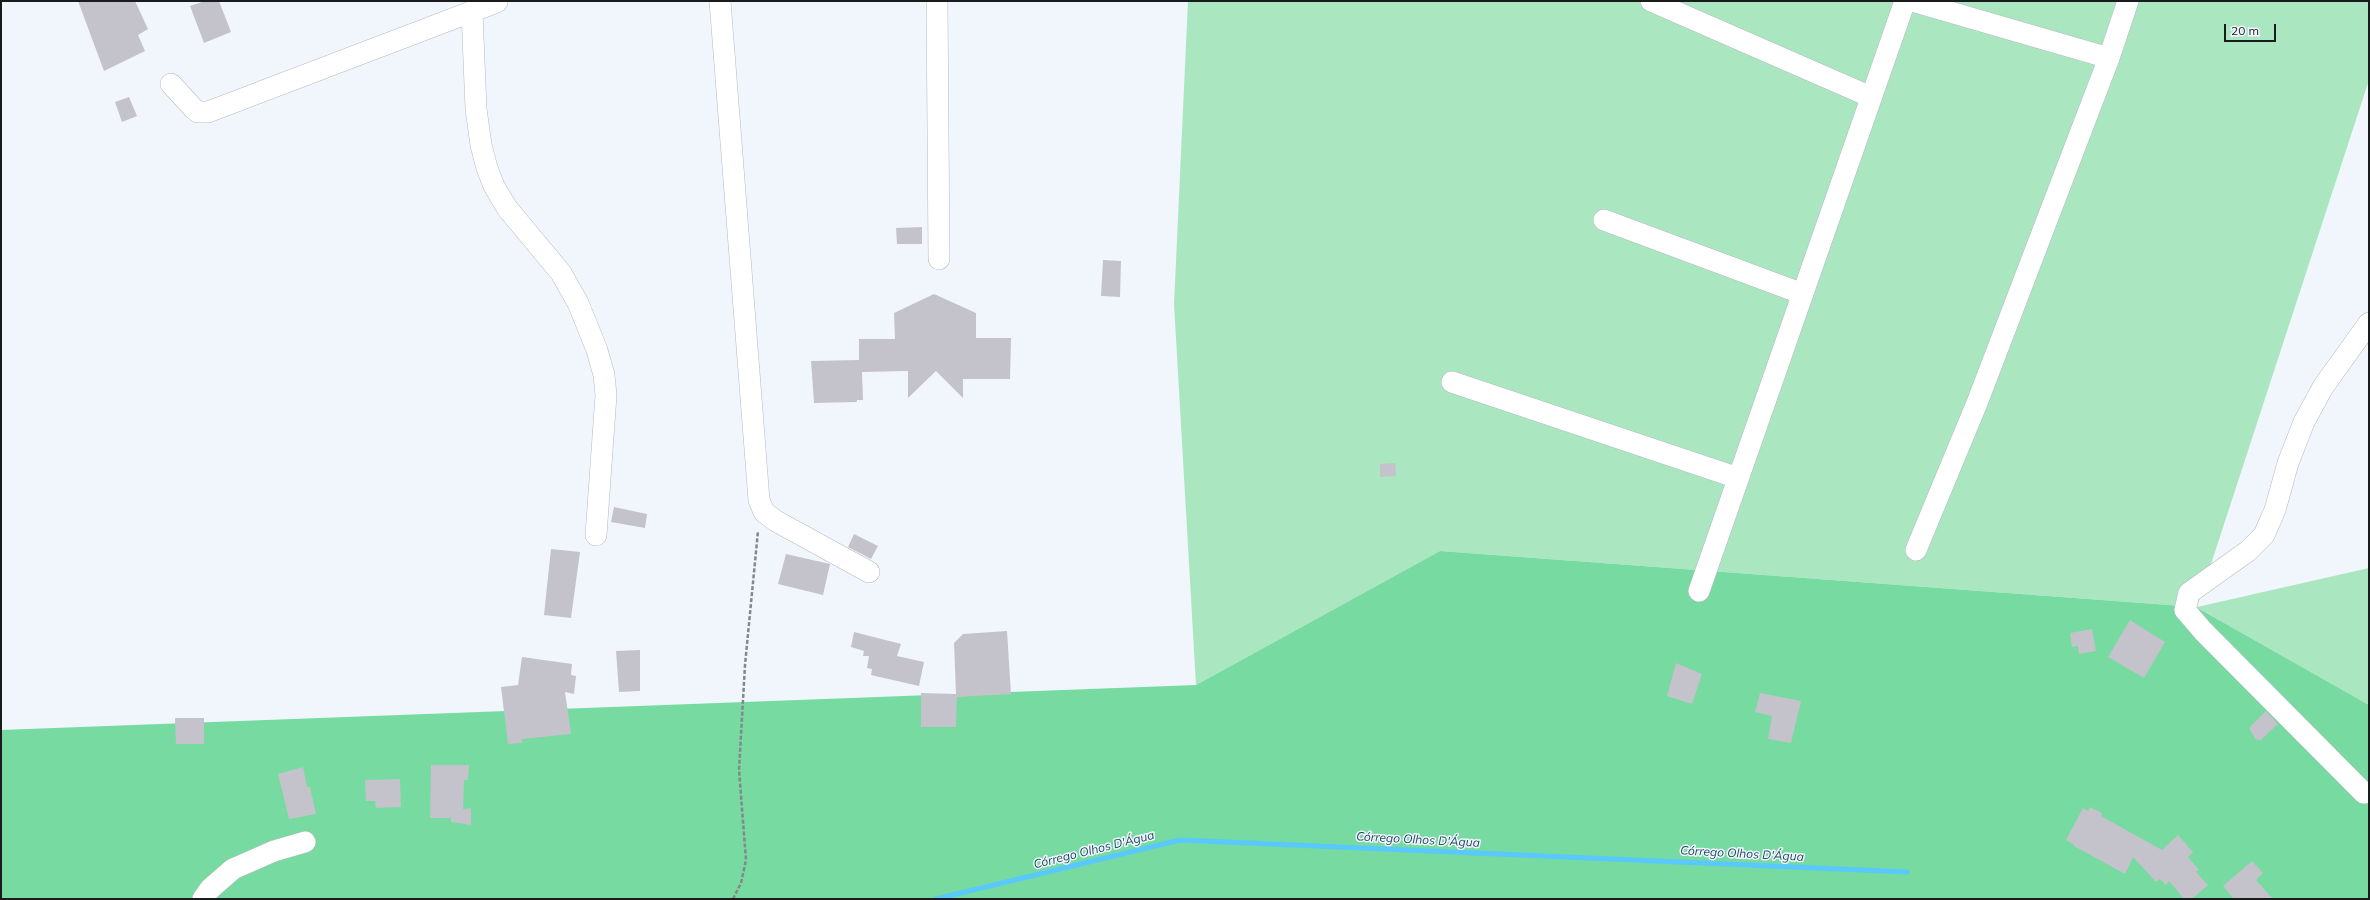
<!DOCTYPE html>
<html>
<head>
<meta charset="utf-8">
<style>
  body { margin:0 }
  #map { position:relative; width:2370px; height:900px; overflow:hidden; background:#f1f6fd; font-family:Mulish,sans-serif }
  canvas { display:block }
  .frame { position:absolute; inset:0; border:2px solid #191b1d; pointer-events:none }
  .scale { position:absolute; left:2224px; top:24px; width:52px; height:18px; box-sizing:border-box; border:2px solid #191b1d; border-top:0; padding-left:5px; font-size:12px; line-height:14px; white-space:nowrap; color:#191b1d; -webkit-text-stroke:3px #f1f6fd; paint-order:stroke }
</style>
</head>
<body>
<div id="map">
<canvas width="2370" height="900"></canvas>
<div class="frame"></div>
<div class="scale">20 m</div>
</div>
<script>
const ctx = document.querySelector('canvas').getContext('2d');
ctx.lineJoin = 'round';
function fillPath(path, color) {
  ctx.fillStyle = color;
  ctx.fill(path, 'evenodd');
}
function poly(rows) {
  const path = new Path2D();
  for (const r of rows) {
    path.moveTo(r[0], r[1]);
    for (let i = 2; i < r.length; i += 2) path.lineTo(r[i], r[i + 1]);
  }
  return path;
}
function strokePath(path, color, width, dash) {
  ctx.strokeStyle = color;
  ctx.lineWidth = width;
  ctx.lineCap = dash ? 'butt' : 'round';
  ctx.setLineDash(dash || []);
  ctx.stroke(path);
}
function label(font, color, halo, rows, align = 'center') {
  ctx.font = font + ' Mulish,sans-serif';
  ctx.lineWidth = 3;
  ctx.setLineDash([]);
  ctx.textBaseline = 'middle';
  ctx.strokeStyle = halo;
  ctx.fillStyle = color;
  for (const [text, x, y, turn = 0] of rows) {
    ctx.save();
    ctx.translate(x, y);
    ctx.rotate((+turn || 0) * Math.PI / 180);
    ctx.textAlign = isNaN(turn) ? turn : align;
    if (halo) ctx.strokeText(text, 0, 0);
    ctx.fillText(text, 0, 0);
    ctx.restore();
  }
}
const green = poly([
  [1188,1,2369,1,2369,80,2197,607,2369,568,2369,705,2196,607,1440,551,1196,685,1174,304]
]);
const forest = poly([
  [1440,551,2196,607,2369,705,2369,899,1,899,1,730,1196,685]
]);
const stream = poly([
  [936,899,1180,840,1907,872]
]);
const building = poly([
  [78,1,135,1,148,29,138,35,145,51,104,71],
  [205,1,219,1,231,32,204,43,190,6],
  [129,97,137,116,122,122,115,102],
  [922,227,922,244,897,244,896,228],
  [1103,260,1121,261,1120,297,1101,296],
  [934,294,976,313,976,338,1011,338,1010,379,963,379,963,398,936,371,908,398,908,371,862,372,863,400,857,400,857,402,814,403,811,361,859,360,859,339,895,339,894,313],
  [1395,463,1396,476,1380,477,1380,464],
  [614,507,647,514,645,528,611,522],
  [854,534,878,546,871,559,848,547],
  [551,549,580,552,571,618,544,615],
  [786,554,830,564,823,595,778,584],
  [2130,620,2165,642,2144,678,2108,657],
  [2092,629,2096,651,2079,654,2078,646,2072,647,2070,633],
  [1007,631,1011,694,957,697,956,727,921,727,921,693,956,694,954,643,963,634],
  [854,632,901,644,897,656,924,662,919,686,871,675,872,669,867,668,869,656,863,656,864,651,851,647],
  [640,650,640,691,619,692,616,651],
  [522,657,572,664,571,675,576,676,574,694,565,692,571,734,522,739,522,743,508,744,501,687,518,685],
  [1676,663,1702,674,1692,704,1667,696],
  [1760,693,1801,701,1791,743,1768,739,1772,716,1755,712],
  [2266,711,2278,724,2260,741,2258,739,2256,740,2249,728],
  [175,718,204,718,204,744,176,744],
  [431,765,469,765,468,780,464,780,463,809,471,808,471,825,451,822,451,818,430,818],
  [303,767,307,787,310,787,316,814,289,819,278,774],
  [400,779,401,807,376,808,375,801,366,801,365,780],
  [2090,807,2102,813,2101,816,2162,850,2178,835,2193,852,2188,857,2199,870,2196,872,2208,885,2192,899,2184,899,2169,881,2166,885,2160,879,2156,882,2133,857,2125,874,2074,846,2074,845,2066,840,2083,808,2088,811],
  [2252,861,2263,873,2256,880,2273,899,2234,899,2223,886]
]);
const path = poly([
  [733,899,741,883,746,860,739,770,745,665,758,531]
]);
const minor = poly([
  [720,1,759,500,764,512,776,521,869,572],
  [937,1,939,259],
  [1651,1,1871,97],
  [1912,1,2109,58],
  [472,12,476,109,481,145,487,168,494,186,507,208,561,273,578,303,597,350,604,375,606,395,596,535],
  [171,84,194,109,198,112,208,112,497,2],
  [1604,220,1803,294],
  [1452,382,1738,478],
  [1916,550,1977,403,2109,58,2128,1],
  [1699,591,1905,1],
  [2364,793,2203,631,2185,610,2189,593,2248,551,2264,535,2275,510,2288,463,2304,422,2323,387,2369,323],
  [203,899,210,889,233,869,274,851,305,842]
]);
const waterNames = [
  ["Córrego Olhos D'Água",1418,840,3],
  ["Córrego Olhos D'Água",1094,850,-14],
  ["Córrego Olhos D'Água",1742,854,3]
];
fillPath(green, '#aae7c1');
fillPath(forest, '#76daa1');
strokePath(stream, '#59c9fd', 5);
fillPath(building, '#c4c3cb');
strokePath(minor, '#b5bac1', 22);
strokePath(path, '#84878b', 2.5, [4, 2]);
strokePath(minor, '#fff', 21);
label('italic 12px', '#1b495f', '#f1f6fd', waterNames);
</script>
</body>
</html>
